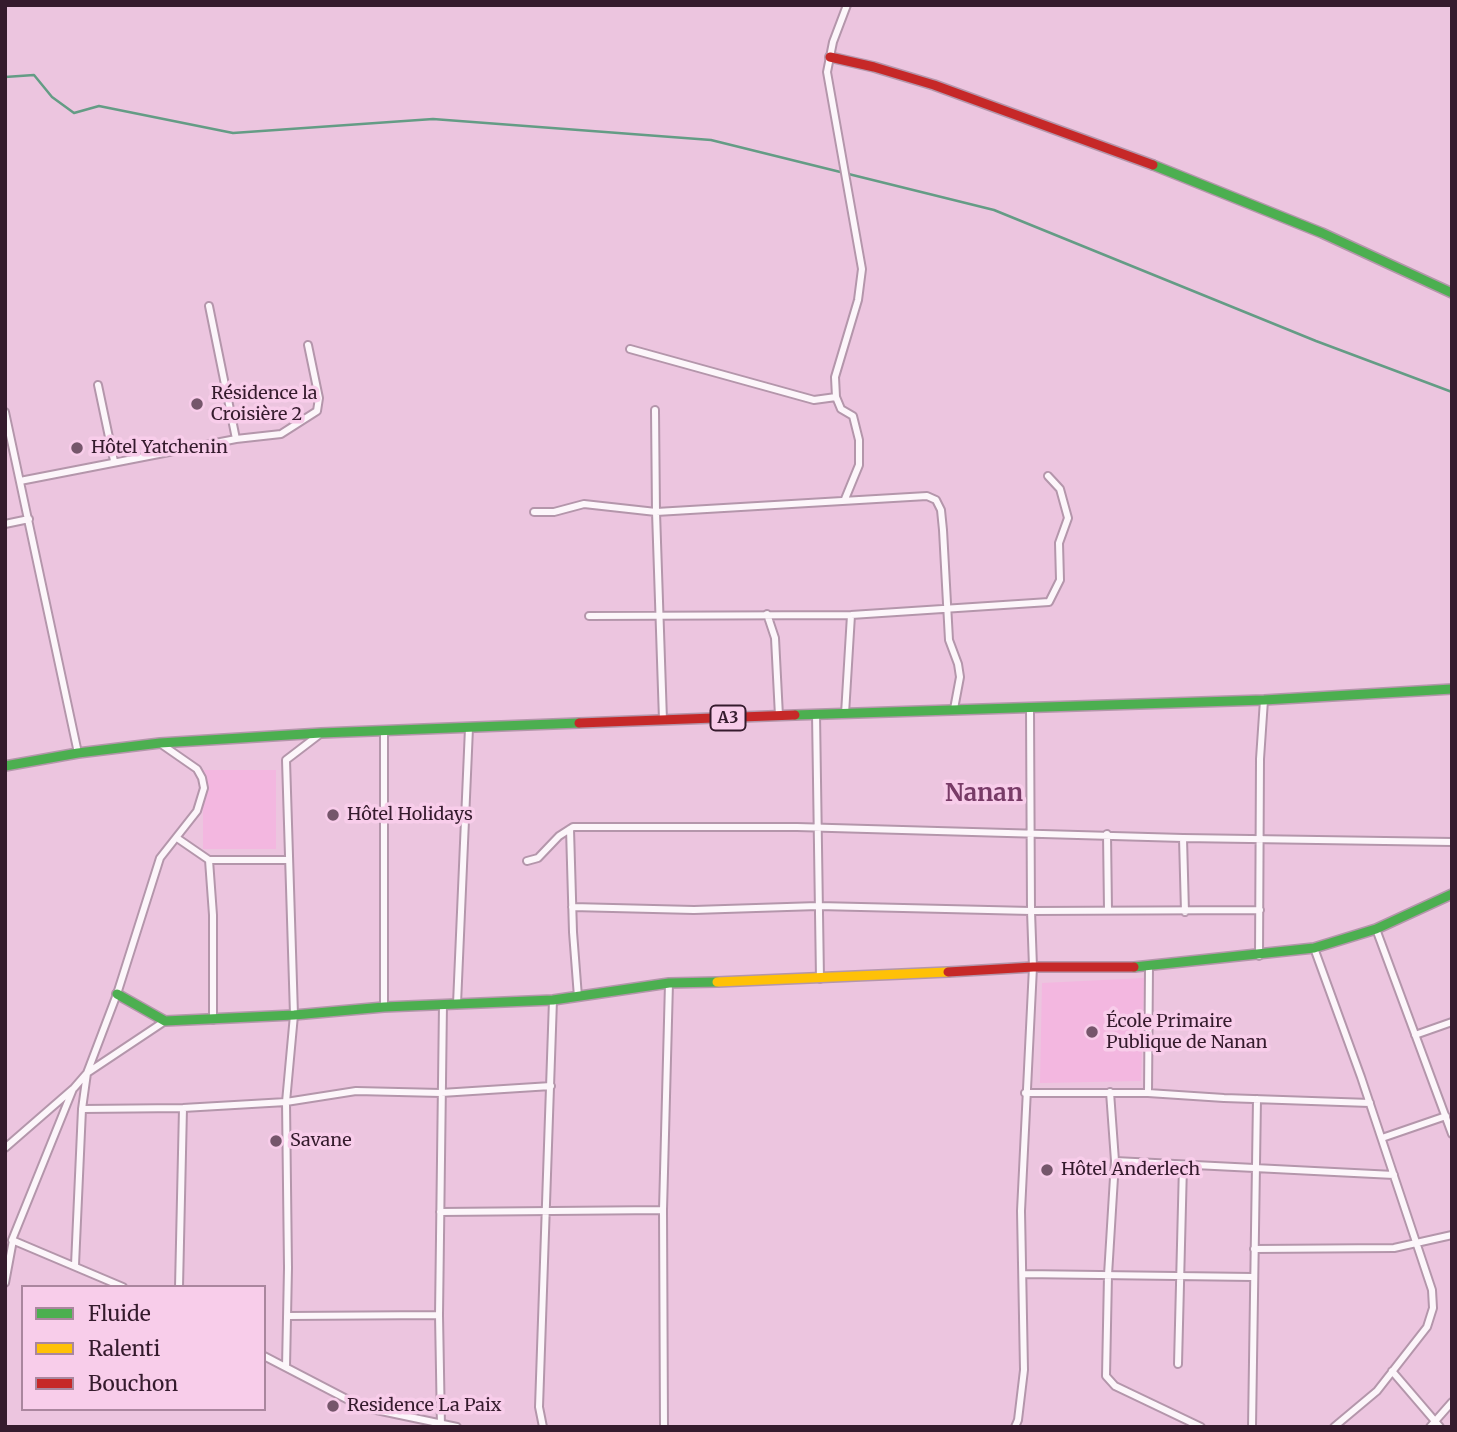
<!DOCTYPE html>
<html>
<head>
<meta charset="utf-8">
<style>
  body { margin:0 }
  #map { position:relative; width:1457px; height:1432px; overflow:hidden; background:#ecc5df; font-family:Merriweather,serif }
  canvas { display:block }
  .frame { position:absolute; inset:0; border:7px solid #351b2d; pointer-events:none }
  .legend { position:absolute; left:21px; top:1285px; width:245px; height:126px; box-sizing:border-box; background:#f8cdea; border:2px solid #aa869e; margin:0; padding:9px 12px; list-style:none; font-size:21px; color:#351b2d }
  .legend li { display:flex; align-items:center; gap:14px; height:35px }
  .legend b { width:35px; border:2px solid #aa869e }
</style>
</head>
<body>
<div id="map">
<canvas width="1457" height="1432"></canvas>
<div class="frame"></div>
<ul class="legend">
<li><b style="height:9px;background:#4caf50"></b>Fluide</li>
<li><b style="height:9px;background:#ffc107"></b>Ralenti</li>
<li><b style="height:9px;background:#c62828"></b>Bouchon</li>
</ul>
</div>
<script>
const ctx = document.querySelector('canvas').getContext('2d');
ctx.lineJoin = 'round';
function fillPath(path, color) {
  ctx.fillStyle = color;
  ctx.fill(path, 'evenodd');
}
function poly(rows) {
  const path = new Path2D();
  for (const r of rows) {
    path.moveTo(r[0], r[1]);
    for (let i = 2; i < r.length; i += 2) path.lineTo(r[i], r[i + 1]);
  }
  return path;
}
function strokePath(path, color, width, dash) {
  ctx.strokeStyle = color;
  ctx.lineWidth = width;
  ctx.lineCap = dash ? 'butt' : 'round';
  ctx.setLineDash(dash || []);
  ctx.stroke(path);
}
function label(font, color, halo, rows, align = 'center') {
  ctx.font = font + ' Merriweather,serif';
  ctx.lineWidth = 7;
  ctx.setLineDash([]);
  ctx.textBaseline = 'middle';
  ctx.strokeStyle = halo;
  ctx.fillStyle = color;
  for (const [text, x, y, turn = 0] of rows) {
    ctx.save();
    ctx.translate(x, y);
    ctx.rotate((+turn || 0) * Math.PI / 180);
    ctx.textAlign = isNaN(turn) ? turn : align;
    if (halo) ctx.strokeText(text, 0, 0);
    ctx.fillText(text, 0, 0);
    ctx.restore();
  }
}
const built = poly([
  [203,770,276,770,276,849,203,849],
  [1144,978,1141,1081,1040,1083,1042,983]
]);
const stream = poly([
  [5,77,34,75,52,97,74,113,99,106,233,133,433,119,711,140,994,210,1316,341,1452,392]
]);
const street = poly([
  [209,306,236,439],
  [630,349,814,400,836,397],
  [98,385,114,461],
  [655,410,656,512,663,720],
  [5,412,78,753],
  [20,481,236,439,281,434,317,411,319,398,308,345],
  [845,499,859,465,859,440,853,416,841,409,836,397,835,377,858,300,862,269,827,72,833,42,847,5],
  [534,512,554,512,584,504,656,512,927,496,936,500,941,510,943,530,949,640,958,664,960,677,954,709],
  [5,524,29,519],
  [767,614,775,638,779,716],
  [589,616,851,615,1049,602,1060,580,1059,543,1068,518,1060,489,1048,476],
  [1030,708,1031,911,1260,910],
  [816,714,820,979],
  [845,714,851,615],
  [570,829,573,932,578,997],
  [1107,834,1108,910],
  [177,838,209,860,213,915,213,1020],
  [1183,838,1185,912],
  [209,860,288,860],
  [527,861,538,858,559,836,573,827,797,827,1183,838,1452,842],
  [572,907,694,910,818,906,1031,911,1033,967,1021,1211,1024,1370,1018,1420,1015,1427],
  [1376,929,1452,1134],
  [1314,948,1361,1077,1432,1290,1433,1308,1427,1327,1377,1391,1334,1427],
  [1259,956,1260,759,1264,700],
  [457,1004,469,728],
  [384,1007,384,731],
  [1415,1035,1452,1022],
  [73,1089,12,1240,123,1287],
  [1110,1092,1115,1161,1108,1275,1106,1376,1115,1386,1201,1427],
  [1025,1093,1148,1093,1224,1098,1370,1103],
  [1148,1093,1149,967],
  [82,1109,183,1108,286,1102,356,1091,441,1093,551,1086],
  [1382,1138,1446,1116],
  [5,1148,74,1088,87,1073,117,994,160,858,197,811,204,788,202,778,197,769,161,744],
  [1115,1161,1394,1175],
  [440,1212,663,1210],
  [1254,1249,1394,1248,1452,1235],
  [75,1265,82,1109,87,1073,165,1021],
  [1023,1274,1253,1277],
  [5,1283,13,1240],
  [179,1287,183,1108],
  [287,1316,439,1315],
  [264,1356,362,1407,457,1427],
  [1178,1364,1183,1165],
  [286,1367,288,1268,286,1102,294,1015,286,760,320,734],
  [1392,1371,1440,1427],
  [441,1427,439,1315,443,1004],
  [543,1427,539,1407,553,1000],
  [664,1427,663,1210,669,983],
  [1252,1427,1257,1099],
  [1430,1427,1452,1402]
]);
const fast = poly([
  [1153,165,1322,233,1452,293],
  [795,715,1264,700,1452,689],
  [5,766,78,753,160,743,321,733,579,723],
  [1134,967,1314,948,1376,929,1452,894],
  [117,994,165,1021,294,1015,384,1007,553,1000,669,983,717,982]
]);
const slow = poly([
  [717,982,948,972]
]);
const jam = poly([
  [830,57,874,67,934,85,1153,165],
  [579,723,795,715],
  [948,972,1033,967,1134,967]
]);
const markers = [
  [197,404,7,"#75566b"],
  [77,448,7,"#75566b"],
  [333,815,7,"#75566b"],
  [1092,1032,7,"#75566b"],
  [276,1141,7,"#75566b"],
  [1047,1170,7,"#75566b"],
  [333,1406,7,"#75566b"]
];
const shields = [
  [728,718,35]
];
const shieldNames = [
  ["A3",728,718]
];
const poiNames = [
  ["Résidence la",211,394],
  ["Croisière 2",211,415],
  ["Hôtel Yatchenin",91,448],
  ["Hôtel Holidays",347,815],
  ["École Primaire",1106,1022],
  ["Publique de Nanan",1106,1043],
  ["Savane",290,1141],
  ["Hôtel Anderlech",1061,1170],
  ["Residence La Paix",347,1406]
];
const districtNames = [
  ["Nanan",984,794]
];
fillPath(built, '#f3b7e0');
strokePath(stream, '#649c85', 2.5);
strokePath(street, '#b496ab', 10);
strokePath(fast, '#b496ab', 12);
strokePath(slow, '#b496ab', 12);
strokePath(jam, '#b496ab', 12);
strokePath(street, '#fcf6fa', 6);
strokePath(fast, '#4caf50', 9);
strokePath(slow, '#ffc107', 9);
strokePath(jam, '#c62828', 9);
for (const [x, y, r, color] of markers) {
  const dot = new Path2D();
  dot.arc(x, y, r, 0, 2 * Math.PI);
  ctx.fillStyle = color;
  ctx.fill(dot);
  strokePath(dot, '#f8cdea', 2.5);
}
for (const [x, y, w] of shields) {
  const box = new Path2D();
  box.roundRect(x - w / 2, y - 12.5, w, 25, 5);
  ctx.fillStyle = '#f8cdea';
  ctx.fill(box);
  strokePath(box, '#351b2d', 2);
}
label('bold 16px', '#351b2d', null, shieldNames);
label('18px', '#351b2d', '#f8cdea', poiNames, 'left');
label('bold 24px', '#783b67', '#f8cdea', districtNames);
</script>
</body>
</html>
